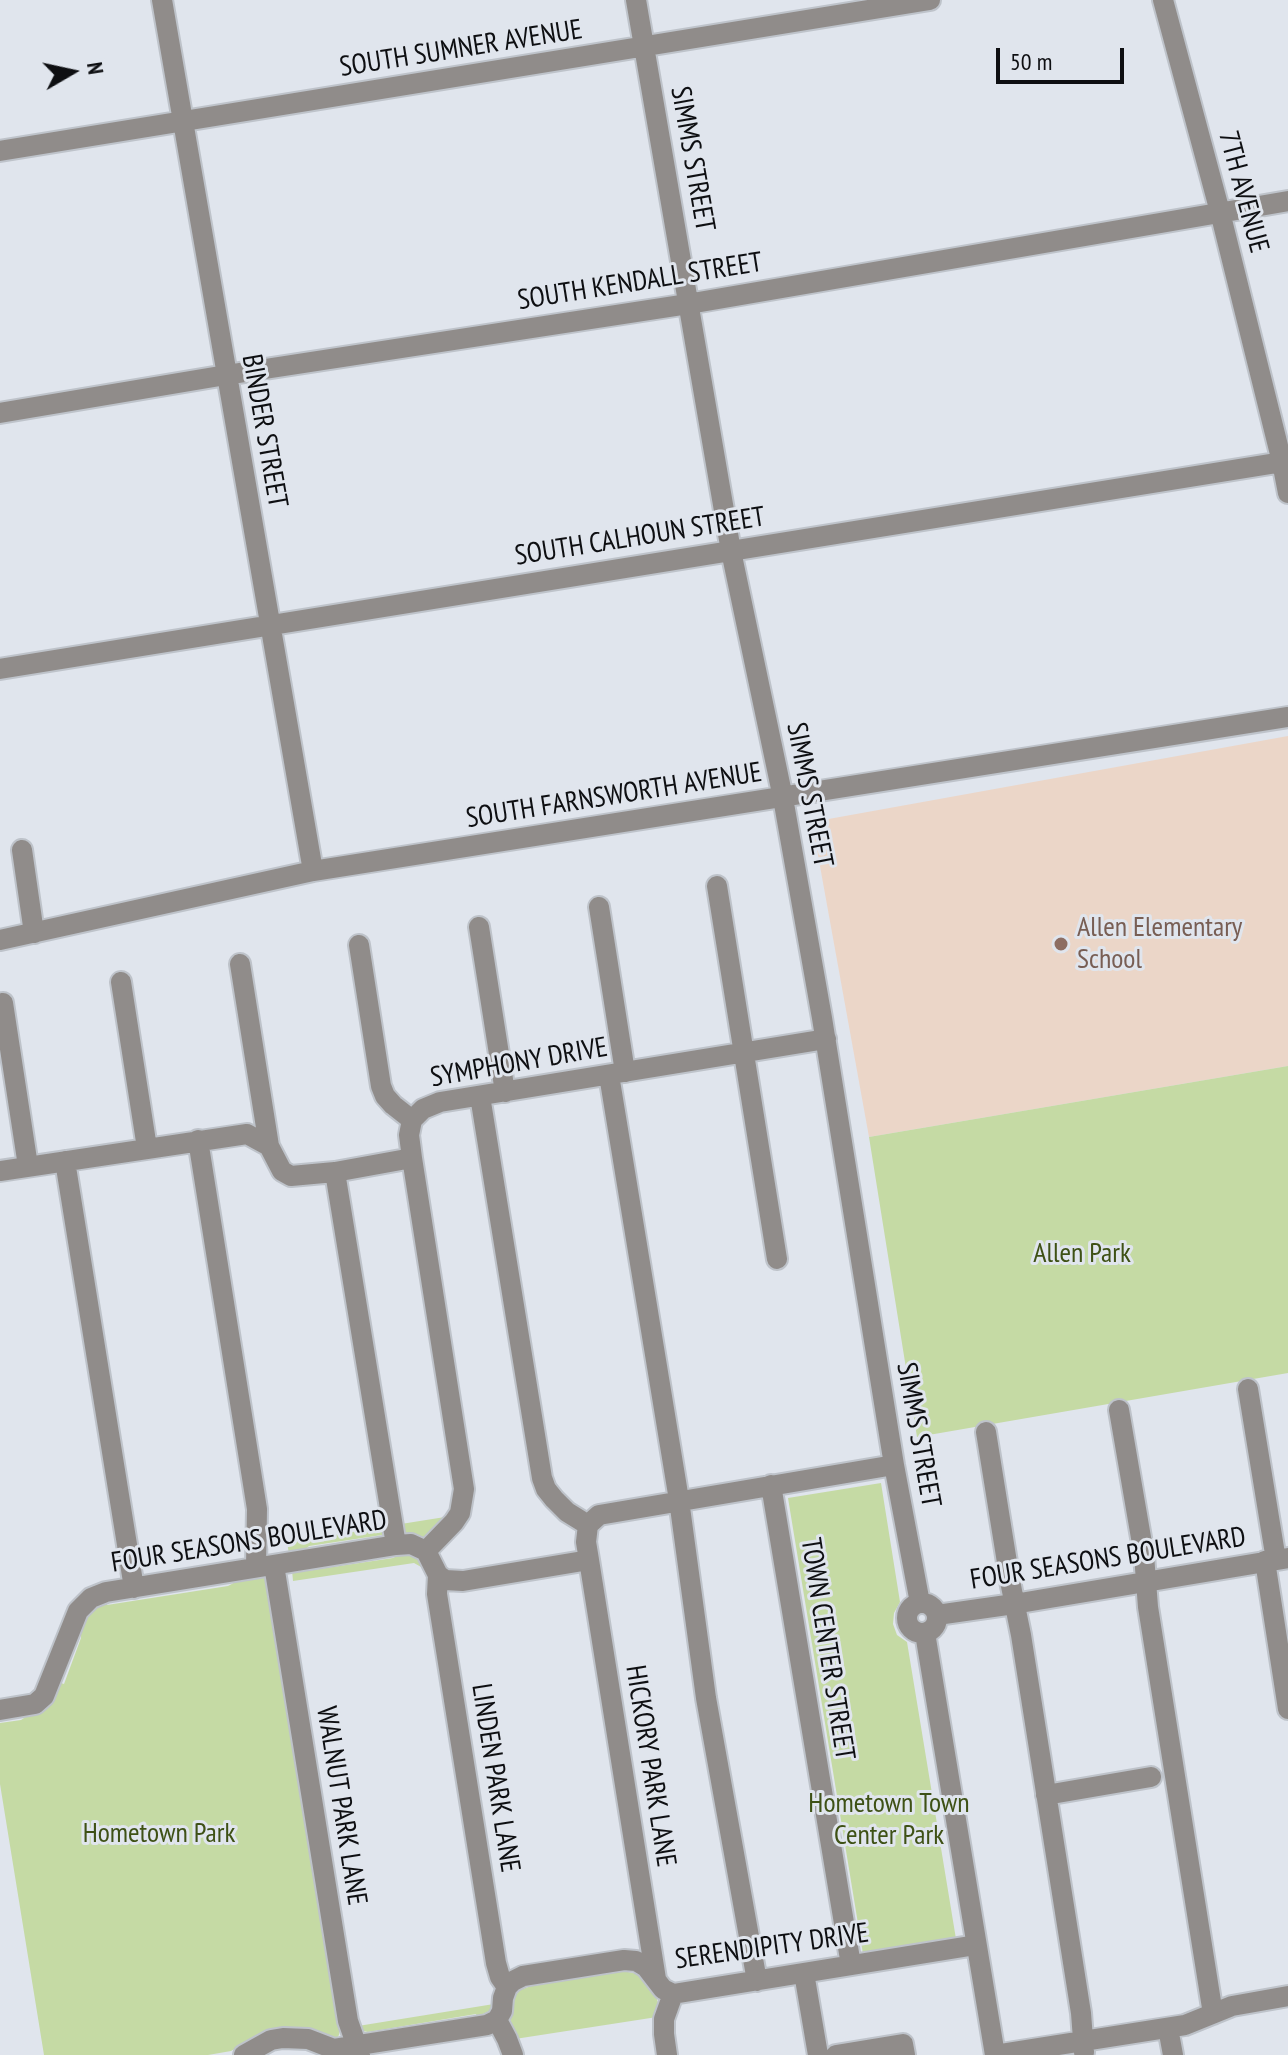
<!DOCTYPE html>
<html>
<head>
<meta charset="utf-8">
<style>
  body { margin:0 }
  #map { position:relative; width:1288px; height:2055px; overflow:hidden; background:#e0e5ed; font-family:"PT Sans Narrow",sans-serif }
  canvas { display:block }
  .north { position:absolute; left:32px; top:32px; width:80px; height:80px; -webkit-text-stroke:6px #e0e5ed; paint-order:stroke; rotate:81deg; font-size:22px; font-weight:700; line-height:32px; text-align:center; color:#0e0f12 }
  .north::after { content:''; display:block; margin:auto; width:28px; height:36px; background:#0e0f12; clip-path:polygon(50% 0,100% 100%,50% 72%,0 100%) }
  .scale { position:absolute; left:996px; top:48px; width:128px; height:36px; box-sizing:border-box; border:4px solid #0e0f12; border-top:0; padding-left:10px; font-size:24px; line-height:28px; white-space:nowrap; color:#0e0f12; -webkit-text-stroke:6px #e0e5ed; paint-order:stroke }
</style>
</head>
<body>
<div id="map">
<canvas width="1288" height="2055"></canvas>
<div class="north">N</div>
<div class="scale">50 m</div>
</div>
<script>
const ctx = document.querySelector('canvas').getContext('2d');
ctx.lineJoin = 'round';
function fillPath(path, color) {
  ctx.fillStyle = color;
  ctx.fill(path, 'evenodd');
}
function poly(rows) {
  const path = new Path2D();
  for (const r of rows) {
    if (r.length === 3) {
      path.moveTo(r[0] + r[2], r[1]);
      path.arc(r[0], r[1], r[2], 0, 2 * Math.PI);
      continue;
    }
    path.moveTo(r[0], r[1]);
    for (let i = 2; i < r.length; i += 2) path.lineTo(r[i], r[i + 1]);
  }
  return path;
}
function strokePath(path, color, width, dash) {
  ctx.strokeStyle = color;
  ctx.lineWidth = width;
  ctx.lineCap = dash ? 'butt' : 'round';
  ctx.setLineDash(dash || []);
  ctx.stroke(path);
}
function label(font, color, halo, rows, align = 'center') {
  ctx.font = font + ' "PT Sans Narrow",sans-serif';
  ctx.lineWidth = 6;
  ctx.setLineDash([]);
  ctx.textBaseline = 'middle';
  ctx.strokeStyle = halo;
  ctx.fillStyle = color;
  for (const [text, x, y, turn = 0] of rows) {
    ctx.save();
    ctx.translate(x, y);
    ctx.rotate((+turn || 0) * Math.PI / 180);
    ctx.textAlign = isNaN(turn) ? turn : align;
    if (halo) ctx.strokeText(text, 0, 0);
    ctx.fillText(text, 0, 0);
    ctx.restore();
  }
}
const education = poly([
  [1288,736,1288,1066,869,1137,812,822]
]);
const green = poly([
  [1288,1066,1288,1373,917,1437,869,1137],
  [881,1483,900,1602,894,1613,893,1624,897,1635,907,1642,956,1939,863,1954,788,1498],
  [445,1517,447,1518,425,1538,407,1536,402,1529,401,1524],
  [385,1527,382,1535,309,1546,302,1552,289,1554,287,1542],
  [407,1551,426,1562,428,1580,423,1568,414,1563,293,1581,292,1570,305,1567,306,1571,393,1558],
  [262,1576,268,1580,340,2025,339,2035,336,2039,261,2034,231,2051,208,2055,44,2055,0,1784,0,1723,21,1720,53,1699,61,1683,64,1684,81,1638,81,1630,89,1610,106,1602,107,1605,228,1586,241,1579],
  [623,1971,638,1974,655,1993,659,2006,657,2017,515,2039,509,2014,515,1996,520,1990,531,1986],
  [494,2004,491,2010,477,2017,476,2014,368,2032,363,2031,358,2026]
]);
const minor = poly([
  [162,0,313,871],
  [636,0,731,551,783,798,822,1018,894,1465,920,1603],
  [1163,0,1220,212,1282,462,1288,493],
  [0,151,930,0],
  [0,413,226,375,688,304,1288,201],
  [0,669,1288,461],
  [22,850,34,933],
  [717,886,777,1259],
  [599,907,625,1072],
  [479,927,505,1092],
  [0,940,313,871,1288,717],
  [359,945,381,1086,385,1096,393,1105,412,1120],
  [240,964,269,1146],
  [121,982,147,1148],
  [3,1003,28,1166],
  [609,1075,679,1500,706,1698,757,1981],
  [480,1096,542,1478,546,1489,554,1499,567,1512,588,1525],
  [198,1140,257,1509,256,1567],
  [412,1158,464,1489,460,1513,454,1522,426,1551],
  [65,1161,134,1588],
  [0,1171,247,1134,269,1146,282,1171,291,1176,335,1172,412,1158,409,1135,412,1120,423,1109,440,1102,826,1039],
  [335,1172,396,1545],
  [1248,1389,1276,1560],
  [1119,1410,1144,1555,1148,1607,1213,2014],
  [986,1432,1010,1581,1021,1635,1081,2013,1084,2052],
  [771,1485,851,1965],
  [589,1560,656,1979],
  [1265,1561,1288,1709],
  [274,1565,348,2021,360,2055],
  [438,1575,437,1594,496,1963,500,1977,507,1987],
  [922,1618,15],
  [937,1615,1014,1604,1288,1558],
  [925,1633,995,2055,1185,2025,1232,2006,1288,1996],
  [0,1710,35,1704,44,1696,78,1611,91,1598,106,1592,396,1545,411,1544,426,1551,438,1575,445,1580,463,1581,589,1560,586,1542,588,1525,599,1515,894,1465],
  [1046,1795,1151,1777],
  [804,1973,818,2055],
  [497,2020,507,2039,513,2055],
  [1168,2028,1173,2055],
  [244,2055,271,2040,283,2038,308,2039,334,2049,487,2025,497,2020,502,2011,503,1998,507,1987,513,1981,523,1976,624,1960,636,1961,646,1967,663,1989,673,1994,976,1945],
  [667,2055,664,2034,664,2019,673,1994],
  [836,2055,903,2044,905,2055]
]);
const markers = [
  [1061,944,8,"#8d6e63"]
];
const streetNames = [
  ["SOUTH SUMNER AVENUE",461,49,-9],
  ["SIMMS STREET",692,159,80],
  ["7TH AVENUE",1243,192,75],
  ["SOUTH KENDALL STREET",640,282,-9],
  ["BINDER STREET",264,431,80],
  ["SOUTH CALHOUN STREET",640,537,-9],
  ["SIMMS STREET",809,795,79],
  ["SOUTH FARNSWORTH AVENUE",614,796,-9],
  ["SYMPHONY DRIVE",519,1063,-10],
  ["SIMMS STREET",918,1435,80],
  ["FOUR SEASONS BOULEVARD",249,1542,-9],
  ["FOUR SEASONS BOULEVARD",1108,1559,-9],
  ["TOWN CENTER STREET",827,1649,81],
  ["HICKORY PARK LANE",650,1766,81],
  ["LINDEN PARK LANE",495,1778,81],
  ["WALNUT PARK LANE",341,1806,81],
  ["SERENDIPITY DRIVE",772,1947,-8]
];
const educationNames = [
  ["Allen Elementary",1077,928],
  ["School",1077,960]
];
const parkNames = [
  ["Allen Park",1082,1254],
  ["Hometown Town",889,1804],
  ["Center Park",889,1836],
  ["Hometown Park",159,1834]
];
fillPath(education, '#ebd6c8');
fillPath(green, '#c5daa4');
strokePath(minor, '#bec3ca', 24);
strokePath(minor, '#908c8a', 20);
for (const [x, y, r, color] of markers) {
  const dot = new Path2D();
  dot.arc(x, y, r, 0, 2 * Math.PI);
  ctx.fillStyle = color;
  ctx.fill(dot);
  strokePath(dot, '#e0e5ed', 3);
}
label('28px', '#0e0f12', '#e0e5ed', streetNames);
label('28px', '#785e54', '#e0e5ed', educationNames, 'left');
label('28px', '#3e5115', '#e0e5ed', parkNames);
</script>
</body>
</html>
